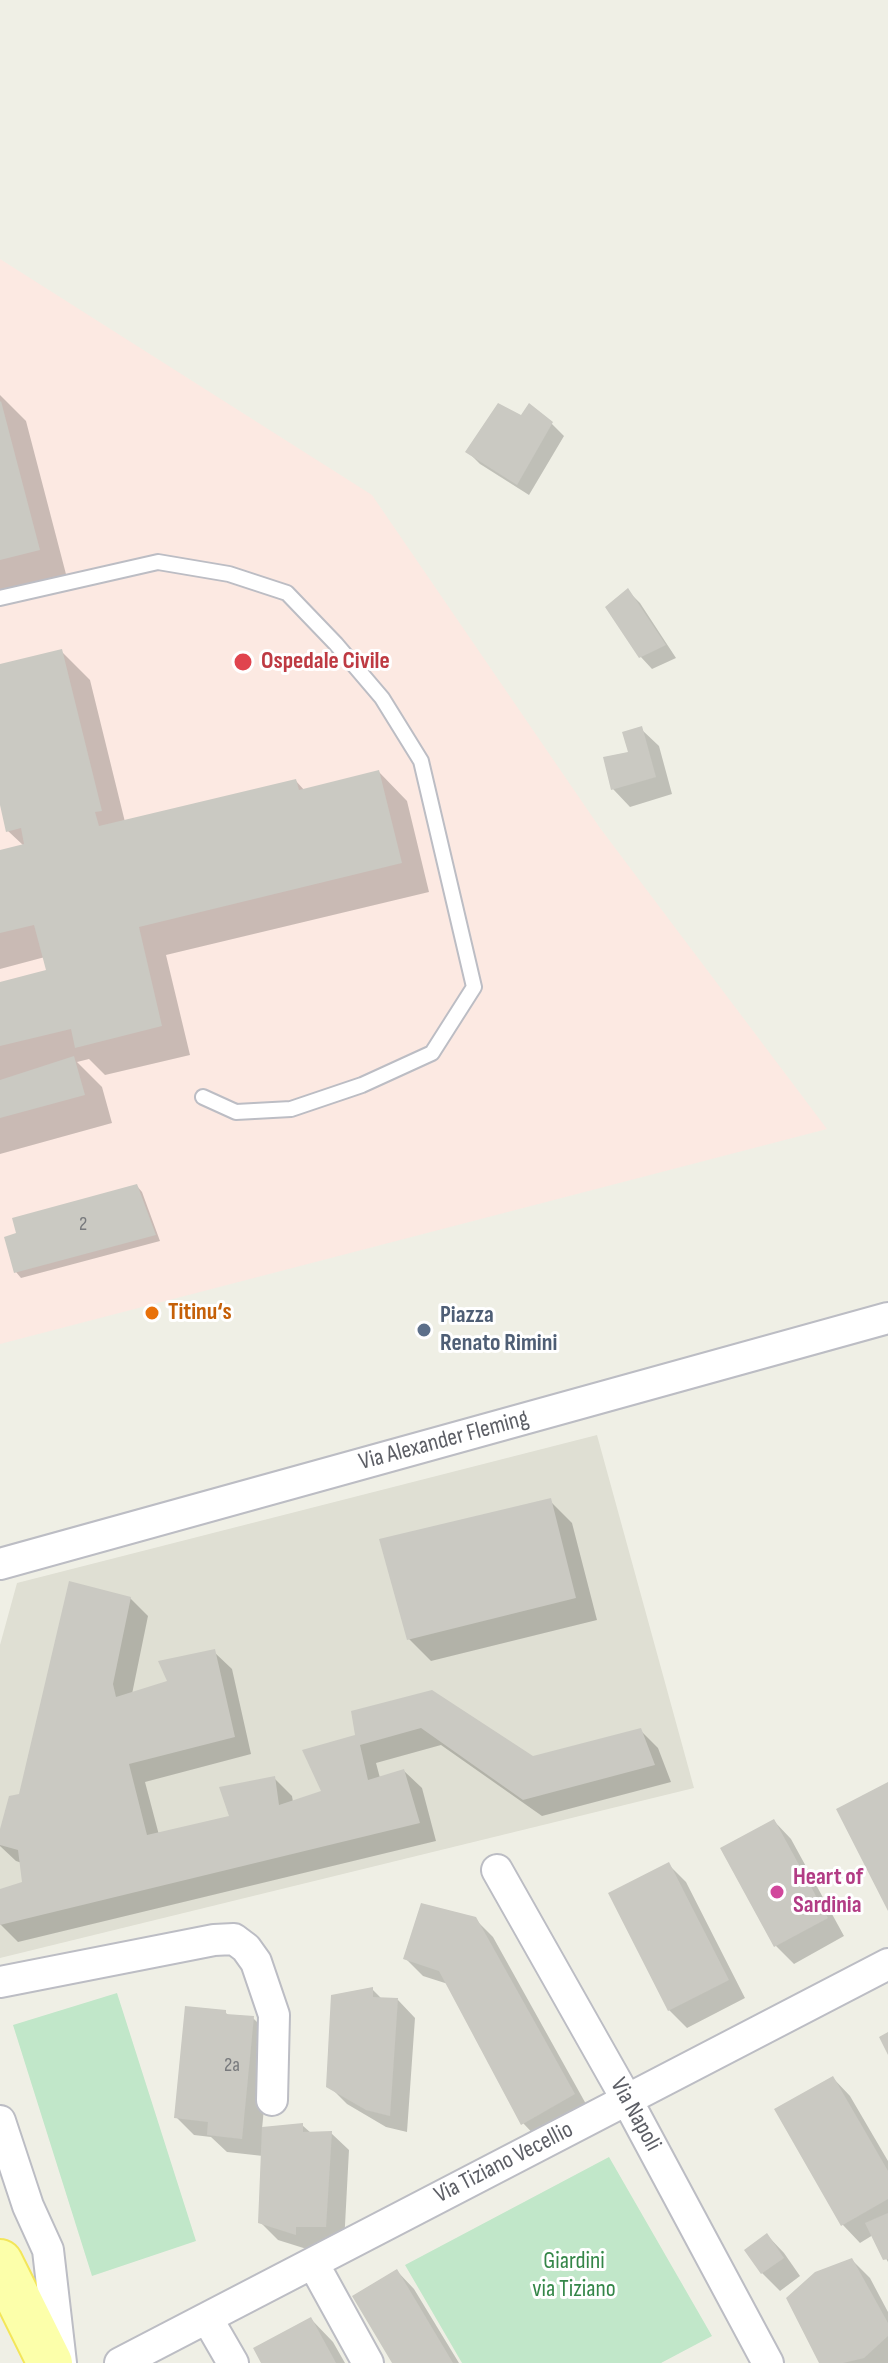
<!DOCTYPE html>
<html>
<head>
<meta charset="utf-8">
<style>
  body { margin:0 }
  canvas { display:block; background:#efefe5 }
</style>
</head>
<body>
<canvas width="888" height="2363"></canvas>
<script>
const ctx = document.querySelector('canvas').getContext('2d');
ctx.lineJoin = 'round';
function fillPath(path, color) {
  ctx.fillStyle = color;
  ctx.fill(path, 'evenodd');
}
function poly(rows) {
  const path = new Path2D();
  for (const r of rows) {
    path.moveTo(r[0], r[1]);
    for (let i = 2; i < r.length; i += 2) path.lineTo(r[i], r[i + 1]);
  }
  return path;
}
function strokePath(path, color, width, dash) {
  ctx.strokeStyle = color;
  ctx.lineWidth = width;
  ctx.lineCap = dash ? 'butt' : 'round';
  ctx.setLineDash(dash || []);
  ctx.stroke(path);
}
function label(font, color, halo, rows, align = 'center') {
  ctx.font = font + ' "Sofia Sans Condensed",sans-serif';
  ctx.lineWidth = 6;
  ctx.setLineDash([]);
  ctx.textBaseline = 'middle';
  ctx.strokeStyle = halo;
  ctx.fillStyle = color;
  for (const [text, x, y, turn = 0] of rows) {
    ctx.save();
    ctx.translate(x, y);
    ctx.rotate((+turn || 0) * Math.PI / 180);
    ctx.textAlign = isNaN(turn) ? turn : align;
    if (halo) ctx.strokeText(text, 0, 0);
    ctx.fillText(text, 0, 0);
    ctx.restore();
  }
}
const education = poly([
  [597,1435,694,1788,0,1958,0,1645,17,1583]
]);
const medical = poly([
  [0,259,372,495,600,828,827,1129,0,1344]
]);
const green = poly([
  [117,1993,196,2241,92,2276,13,2025],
  [609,2157,712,2336,661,2363,462,2363,405,2265]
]);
const shadow = poly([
  [0,395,26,421,67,578,0,595],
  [522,417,552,424,564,436,529,495,480,464,468,452],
  [628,591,640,603,676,658,652,669,640,656],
  [62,652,90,680,125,822,296,781,305,791,379,772,407,801,429,892,166,955,190,1055,105,1075,89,1059,77,1062,102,1087,112,1123,0,1154,0,984,48,971,45,957,0,969,0,852,24,846,8,831,0,797,0,666],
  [641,729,659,746,672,794,630,807,613,789],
  [137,1186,142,1192,160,1241,21,1278,16,1272],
  [550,1501,572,1523,597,1620,431,1661,409,1639],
  [130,1598,148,1616,132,1694,170,1682,214,1652,232,1669,251,1754,145,1782,159,1835,231,1817,274,1778,292,1796,293,1802,324,1793,357,1736,432,1692,532,1758,640,1730,658,1748,671,1782,542,1816,441,1745,376,1763,380,1778,404,1771,422,1788,436,1841,18,1942,0,1924,0,1891,24,1884,22,1863,16,1861,0,1846,0,1837],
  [774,1821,791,1839,844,1936,794,1964,776,1946],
  [669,1865,686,1882,745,1998,687,2028,669,2010],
  [475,1919,493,1937,591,2113,540,2141,523,2123,448,1984,423,1976,405,1958],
  [373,1990,382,1999,398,2000,415,2018,407,2132,386,2127,347,2104,329,2086],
  [225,2012,229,2016,253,2018,271,2036,262,2129,302,2125,311,2133,331,2133,349,2150,344,2244,313,2244,313,2251,278,2240,260,2222,263,2156,227,2152,211,2137,194,2135,176,2117],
  [833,2078,850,2096,888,2161,888,2262,873,2235,860,2243,843,2225],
  [767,2235,784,2253,800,2276,780,2291,762,2273],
  [852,2260,870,2278,888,2312,888,2363,821,2363],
  [397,2271,414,2289,459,2363,394,2363],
  [311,2319,333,2342,345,2363,263,2363]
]);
const building = poly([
  [1,401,40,550,0,560,0,402],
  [498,403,521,415,529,403,553,422,517,485,465,452],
  [628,588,666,645,639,658,605,607],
  [62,649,102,811,95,812,99,826,296,779,299,790,379,770,402,863,139,927,162,1026,75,1048,71,1029,0,1046,0,982,46,970,34,925,0,933,0,850,24,844,21,828,6,832,0,805,0,664],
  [642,726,656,777,611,790,603,757,628,752,622,732],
  [74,1056,85,1095,0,1118,0,1080],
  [137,1184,156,1235,14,1273,4,1237,16,1233,12,1218],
  [551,1498,576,1598,407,1640,379,1539],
  [69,1581,131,1597,113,1684,116,1697,167,1681,158,1661,215,1649,235,1737,129,1764,147,1835,229,1816,219,1787,275,1776,279,1805,321,1791,302,1750,355,1735,351,1711,432,1690,533,1756,641,1728,655,1765,523,1800,421,1728,360,1745,368,1780,404,1769,420,1823,0,1925,0,1889,22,1882,18,1850,0,1845,0,1829,9,1796,19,1794],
  [888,1782,888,1911,836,1809],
  [774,1819,828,1918,774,1947,720,1848],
  [669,1862,729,1980,668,2011,608,1893],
  [421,1903,476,1917,575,2094,521,2125,439,1971,403,1959],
  [373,1987,373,1997,398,1998,390,2116,366,2110,326,2087,331,1995],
  [185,2006,226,2010,226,2014,254,2016,242,2139,207,2135,208,2122,174,2118],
  [888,2032,888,2055,879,2037],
  [833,2076,888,2171,888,2199,841,2226,774,2109],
  [303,2123,303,2132,332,2131,326,2227,296,2227,296,2235,258,2223,262,2127],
  [888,2213,888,2259,883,2260,865,2223],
  [767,2233,784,2258,761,2274,744,2250],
  [852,2258,888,2323,888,2336,864,2358,843,2363,819,2363,786,2298,815,2272],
  [397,2269,453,2363,392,2363,352,2296],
  [311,2317,336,2363,261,2363,253,2348]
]);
const lane = poly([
  [0,598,158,562,229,574,287,593,336,644,382,698,421,761,474,987,432,1053,362,1085,291,1109,236,1112,203,1097]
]);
const street = poly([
  [0,1564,888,1318],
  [497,1870,627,2100,768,2363],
  [0,1982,214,1940,234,1939,246,1948,256,1962,274,2015,272,2100],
  [0,2121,28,2206,48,2250,61,2363],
  [313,2263,368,2363],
  [207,2318,233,2363],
  [120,2363,888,1964]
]);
const primary = poly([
  [0,2262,50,2363]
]);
const markers = [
  [243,662,10,"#e0444e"],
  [152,1313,8,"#e8710a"],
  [424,1330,8,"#5c6f8a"],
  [777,1892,8,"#d1479c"]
];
const numberNames = [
  ["2",83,1225],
  ["2a",232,2066]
];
const healthNames = [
  ["Ospedale Civile",261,662]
];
const foodNames = [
  ["Titinu‘s",168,1313]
];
const serviceNames = [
  ["Piazza",440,1316],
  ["Renato Rimini",440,1344]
];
const streetNames = [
  ["Via Alexander Fleming",444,1441,-15],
  ["Via Napoli",635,2115,61],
  ["Via Tiziano Vecellio",504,2163,-27]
];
const hotelNames = [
  ["Heart of",793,1878],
  ["Sardinia",793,1906]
];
const parkNames = [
  ["Giardini",574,2262],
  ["via Tiziano",574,2290]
];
fillPath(education, '#dfdfd3');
fillPath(medical, '#fce9e2');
fillPath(green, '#c1e7c9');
fillPath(shadow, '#0003');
fillPath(building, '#cac9c2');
strokePath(lane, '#bcbdc4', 18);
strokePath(street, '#bcbdc4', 34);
strokePath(primary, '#f3e65a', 48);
strokePath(lane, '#fff', 14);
strokePath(street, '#fff', 30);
strokePath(primary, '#fcffaa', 44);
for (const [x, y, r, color] of markers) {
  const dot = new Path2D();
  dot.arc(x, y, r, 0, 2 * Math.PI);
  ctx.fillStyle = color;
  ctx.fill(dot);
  strokePath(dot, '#fff', 3);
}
label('20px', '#787a7d', null, numberNames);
label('bold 24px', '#be3a42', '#fff', healthNames, 'left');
label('bold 24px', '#c56008', '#fff', foodNames, 'left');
label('bold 24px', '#4e5e75', '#fff', serviceNames, 'left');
label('24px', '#5d5f66', '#fff', streetNames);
label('bold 24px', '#b23c85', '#fff', hotelNames, 'left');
label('24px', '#348648', '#fff', parkNames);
</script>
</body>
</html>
